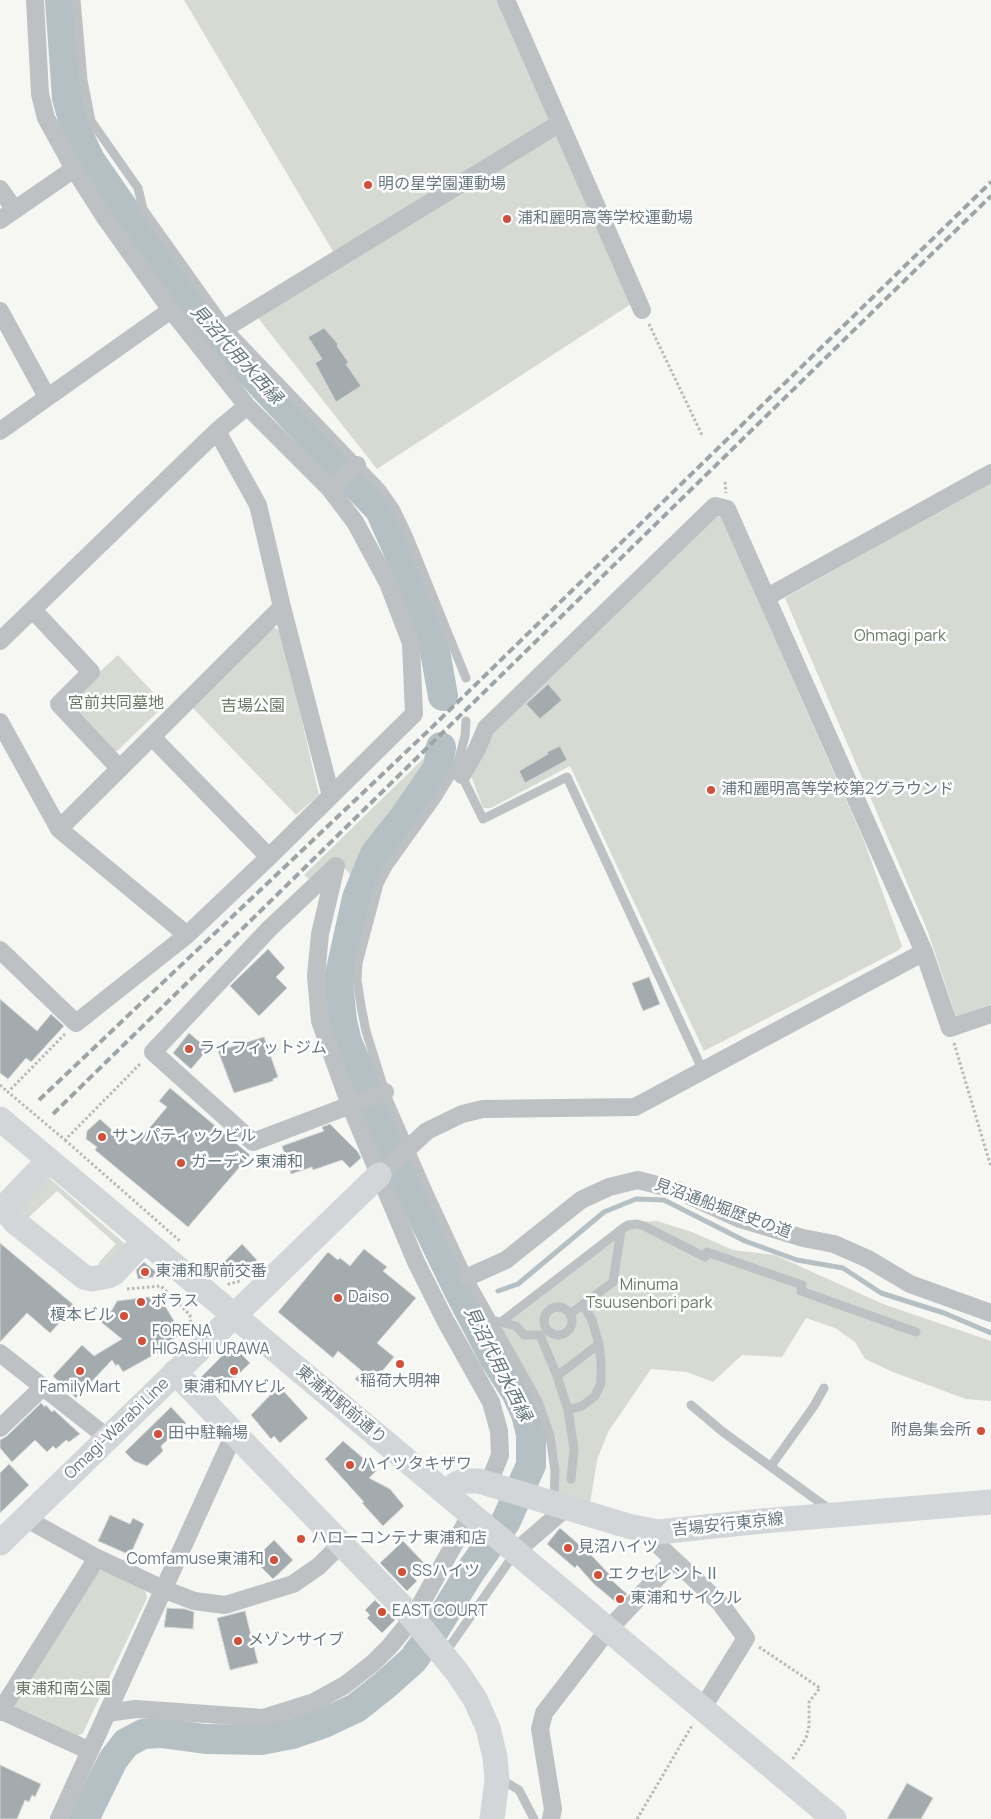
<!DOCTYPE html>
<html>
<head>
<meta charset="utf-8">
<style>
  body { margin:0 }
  canvas { display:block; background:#f6f6f3 }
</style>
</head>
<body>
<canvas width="991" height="1819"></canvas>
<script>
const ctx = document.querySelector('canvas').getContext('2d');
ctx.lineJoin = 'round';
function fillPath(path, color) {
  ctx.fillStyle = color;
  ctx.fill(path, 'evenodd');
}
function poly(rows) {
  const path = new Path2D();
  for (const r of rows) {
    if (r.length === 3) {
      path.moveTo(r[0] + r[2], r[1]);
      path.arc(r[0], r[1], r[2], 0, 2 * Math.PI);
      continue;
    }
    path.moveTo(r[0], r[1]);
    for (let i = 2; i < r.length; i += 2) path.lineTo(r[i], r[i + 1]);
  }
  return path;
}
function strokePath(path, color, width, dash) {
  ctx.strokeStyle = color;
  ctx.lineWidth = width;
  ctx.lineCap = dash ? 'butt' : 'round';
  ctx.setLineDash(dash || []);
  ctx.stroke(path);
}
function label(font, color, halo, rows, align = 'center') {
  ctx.font = font + ' Manrope,"Noto Sans JP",sans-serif';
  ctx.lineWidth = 5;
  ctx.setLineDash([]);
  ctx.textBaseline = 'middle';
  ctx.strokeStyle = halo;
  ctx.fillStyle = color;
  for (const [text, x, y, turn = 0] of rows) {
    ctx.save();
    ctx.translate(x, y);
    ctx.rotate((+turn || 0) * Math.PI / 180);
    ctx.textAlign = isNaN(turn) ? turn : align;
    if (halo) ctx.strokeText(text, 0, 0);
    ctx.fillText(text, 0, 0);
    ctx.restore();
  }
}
const green = poly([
  [184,0,498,0,551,118,334,253],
  [558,134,631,304,377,469,258,318],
  [991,482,991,1004,956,1017,928,932,785,598],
  [715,516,721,517,864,841,902,946,899,950,704,1051,570,766,491,808,483,808,470,773,485,750,497,727],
  [271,626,281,631,319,795,296,815,191,706],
  [118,655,165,705,117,751,111,751,69,708,69,700],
  [425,757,426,764,409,791,381,825,356,865,352,877,336,857,310,880,304,875],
  [47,1176,131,1249,117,1266,98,1266,100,1261,116,1244,57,1191,28,1218,23,1219,20,1204],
  [657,1221,692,1232,733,1250,775,1255,883,1304,991,1341,991,1401,966,1399,893,1372,865,1359,855,1342,835,1328,806,1318,782,1357,742,1355,713,1382,687,1372,651,1369,608,1432,597,1460,590,1504,559,1493,558,1458,550,1423,541,1397,525,1373,496,1321,622,1223],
  [102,1570,145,1589,147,1598,83,1733,77,1736,15,1709,13,1702,96,1573]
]);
const stream = poly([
  [498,1291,518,1284,604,1212,636,1199,664,1200,745,1241,797,1260,843,1268,881,1293,944,1313,991,1333]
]);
const river = poly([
  [60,0,67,98,76,130,90,160,200,319,380,510,411,580,433,640,443,696],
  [84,1819,113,1760,126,1743,143,1734,161,1733,206,1739,261,1740,292,1734,324,1723,356,1708,385,1685,413,1660,435,1629,470,1572,506,1521,531,1465,531,1434,526,1414,516,1392,494,1358,458,1289,411,1192,347,1042,342,1021,338,983,357,898,375,854,405,816,438,768,441,747]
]);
const building = poly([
  [324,328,338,344,337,346,349,363,346,364,361,386,336,402,315,363,322,359,308,337,324,328],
  [548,684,562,700,540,719,526,704,548,684],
  [560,746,567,760,525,783,519,771,548,754,547,752,560,746],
  [268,949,285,968,276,977,287,988,259,1016,230,986,268,949],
  [649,977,660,1004,643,1011,632,983,649,977],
  [0,999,37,1031,51,1014,64,1026,31,1062,26,1058,8,1079,0,1073,0,999],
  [189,1033,208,1049,191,1069,173,1053,189,1033],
  [264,1037,278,1077,273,1079,273,1081,234,1093,218,1051,264,1037],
  [170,1088,250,1155,188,1227,95,1150,97,1147,86,1139,87,1131,100,1119,124,1141,126,1139,135,1145,167,1107,159,1101,170,1088],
  [330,1124,358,1152,361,1158,350,1168,342,1160,313,1170,312,1167,291,1174,282,1146,324,1131,322,1127,330,1124],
  [0,1243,75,1306,50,1333,27,1313,0,1342,0,1243],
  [242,1244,257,1260,242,1276,231,1277,221,1265,242,1244],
  [364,1249,387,1267,383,1271,416,1298,377,1343,394,1357,367,1389,355,1379,362,1371,338,1351,333,1358,278,1312,328,1252,338,1260,340,1258,350,1266,364,1249],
  [144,1262,161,1276,138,1279,136,1270,144,1262],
  [149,1297,165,1306,182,1334,164,1345,166,1348,123,1372,118,1364,116,1366,112,1360,76,1398,53,1376,82,1345,94,1356,122,1339,101,1322,112,1310,117,1301,149,1297],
  [227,1351,238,1351,250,1363,223,1389,221,1387,215,1392,200,1378,227,1351],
  [279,1386,308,1418,280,1443,274,1436,271,1439,251,1415,279,1386],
  [41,1403,45,1407,46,1405,52,1412,54,1410,80,1434,69,1442,66,1440,56,1449,53,1446,47,1452,35,1440,12,1462,0,1448,0,1440,7,1436,41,1403],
  [171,1407,186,1423,161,1446,163,1451,147,1466,134,1461,125,1452,171,1407],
  [343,1441,377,1470,369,1478,390,1489,404,1506,383,1526,362,1503,364,1502,325,1459,343,1441],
  [9,1464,29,1485,0,1513,0,1473,9,1464],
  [110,1515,130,1524,133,1518,144,1524,130,1555,98,1541,110,1515],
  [560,1528,592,1556,611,1576,609,1578,627,1594,618,1604,594,1584,577,1565,575,1568,547,1544,560,1528],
  [274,1540,293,1560,273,1579,254,1560,274,1540],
  [403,1541,427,1566,414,1578,417,1581,407,1591,380,1563,403,1541],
  [375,1600,395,1620,382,1633,367,1618,370,1615,365,1610,375,1600],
  [167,1608,185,1609,194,1612,193,1629,164,1627,167,1608],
  [245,1611,258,1663,230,1670,217,1618,245,1611],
  [0,1765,41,1784,35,1797,32,1795,29,1802,25,1800,17,1819,0,1819,0,1765],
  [907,1783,933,1798,921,1819,887,1819,907,1783]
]);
const path = poly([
  [649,324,703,437],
  [725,482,726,493],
  [65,1034,8,1092,65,1140,141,1063],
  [954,1043,991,1167],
  [0,1085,8,1092],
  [65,1140,181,1242],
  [228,1283,229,1284,240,1281],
  [127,1289,161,1286,190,1315,191,1329],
  [759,1647,820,1688,809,1702,809,1726,806,1738,792,1760],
  [637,1819,693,1724]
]);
const lane = poly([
  [76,0,83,80,91,121,138,188,143,209,227,327,381,488,395,508,408,535,466,678],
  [457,766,465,736,466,721],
  [621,1230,628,1225,637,1224,644,1226,705,1257,707,1252,802,1285,801,1291,916,1332],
  [583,1304,592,1320,599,1344],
  [558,1321,14],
  [496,1321,516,1326,524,1335,540,1335,557,1376,568,1410,574,1449,571,1479],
  [501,1322,621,1230,613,1282,570,1314],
  [557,1376,599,1344,601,1364,601,1383,595,1396,582,1406,568,1410],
  [691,1405,723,1432,829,1509],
  [771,1466,814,1406,824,1388],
  [554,1502,555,1471,550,1436,538,1401,468,1277,429,1193,385,1092,366,1031,361,1006,357,980,358,963,379,884,388,867,436,800,457,766,483,819,567,777,703,1071],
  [445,1653,515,1553],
  [499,1778,519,1790,534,1819]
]);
const street = poly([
  [506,0,642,310],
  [0,189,15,210],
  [0,220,74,169],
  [0,311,47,397],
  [227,327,560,123],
  [0,431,171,310],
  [217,431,258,505,282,607,331,796],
  [330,489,357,465],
  [767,597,991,473],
  [33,610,91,672,59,704,120,769],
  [0,641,217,431,247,406],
  [0,722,59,829,187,935],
  [152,737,269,857],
  [462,775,477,749,486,728,715,506,727,509,924,952,950,1028,991,1014],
  [59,829,282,607],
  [336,866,320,934,316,976,320,1021,350,1105,416,1262,445,1320,491,1402,499,1431,500,1455,489,1483],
  [336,866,269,929,153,1052,253,1142,385,1092],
  [0,950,76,1023,187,935,269,857,414,714,411,643,388,583,355,522,330,489,247,406,171,310,104,216,74,169,46,118,40,94,35,0],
  [379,1175,427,1131,462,1114,483,1109,635,1107,924,952],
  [468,1277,506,1260,581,1200,609,1187,638,1180,677,1190,740,1219,803,1238,834,1244,868,1259,910,1284,991,1313],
  [0,1353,108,1438],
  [0,1428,43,1387],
  [25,1518,97,1558,163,1589,194,1601,225,1605,293,1584,319,1566,342,1543],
  [650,1531,656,1543,720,1603,746,1638,702,1709],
  [515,1552,566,1508],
  [0,1710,90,1751],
  [0,1712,97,1558],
  [107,1713,136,1709,263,1718,314,1702,345,1685,373,1663,390,1646,413,1618,471,1514],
  [59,1819,235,1432],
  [551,1819,553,1809,540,1729,544,1713,608,1630,674,1560]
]);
const secondary = poly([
  [0,1119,834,1819],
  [49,1160,8,1203,10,1216,15,1222,84,1277,92,1279,108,1276,114,1273,144,1241],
  [175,1372,413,1618,457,1672,475,1699,488,1728,495,1757,497,1780,492,1819],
  [448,1494,456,1484,463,1481,479,1481,628,1526,658,1532,762,1521,991,1502],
  [0,1543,379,1175]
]);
const rail = poly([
  [39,1100,427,732,991,182],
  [53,1114,991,196]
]);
const markers = [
  [368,185,5,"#d05039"],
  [507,219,5,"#d05039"],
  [711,790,5,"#d05039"],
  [189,1049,5,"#d05039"],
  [102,1137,5,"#d05039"],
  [181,1163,5,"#d05039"],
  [145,1272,5,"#d05039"],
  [338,1298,5,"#d05039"],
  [141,1302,5,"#d05039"],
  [124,1316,5,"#d05039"],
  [142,1341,5,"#d05039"],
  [400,1364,5,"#d05039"],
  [80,1371,5,"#d05039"],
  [234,1371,5,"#d05039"],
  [981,1431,5,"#d05039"],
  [158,1434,5,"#d05039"],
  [350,1465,5,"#d05039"],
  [301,1539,5,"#d05039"],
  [568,1548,5,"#d05039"],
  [274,1560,5,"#d05039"],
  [402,1572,5,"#d05039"],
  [598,1575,5,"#d05039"],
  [620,1599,5,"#d05039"],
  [382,1612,5,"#d05039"],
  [238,1641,5,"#d05039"]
];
const poiNames = [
  ["明の星学園運動場",378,185],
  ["浦和麗明高等学校運動場",517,219],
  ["浦和麗明高等学校第2グラウンド",721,790],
  ["ライフィットジム",199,1049],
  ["サンパティックビル",112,1137],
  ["ガーデン東浦和",191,1163],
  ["東浦和駅前交番",155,1272],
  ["Daiso",348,1298],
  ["ポラス",151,1302],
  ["榎本ビル",114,1316,"right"],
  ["FORENA",152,1332],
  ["HIGASHI URAWA",152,1350],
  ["稲荷大明神",400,1382,"center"],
  ["FamilyMart",80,1388,"center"],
  ["東浦和MYビル",234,1388,"center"],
  ["附島集会所",971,1431,"right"],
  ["田中駐輪場",168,1434],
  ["ハイツタキザワ",360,1465],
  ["ハローコンテナ東浦和店",311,1539],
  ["見沼ハイツ",578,1548],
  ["Comfamuse東浦和",264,1560,"right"],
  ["SSハイツ",412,1572],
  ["エクセレントⅡ",608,1575],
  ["東浦和サイクル",630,1599],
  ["EAST COURT",392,1612],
  ["メゾンサイブ",248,1641]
];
const parkNames = [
  ["Ohmagi park",900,637],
  ["宮前共同墓地",116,704],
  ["吉場公園",253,707],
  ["Minuma",649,1286],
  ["Tsuusenbori park",649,1304],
  ["東浦和南公園",63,1690]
];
const streetNames = [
  ["見沼通船堀歴史の道",723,1209,20],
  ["東浦和駅前通り",341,1405,40],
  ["Omagi-Warabi Line",117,1429,-44],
  ["吉場安行東京線",728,1525,-6]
];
const waterNames = [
  ["見沼代用水西縁",236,355,48],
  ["見沼代用水西縁",497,1364,63]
];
fillPath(green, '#d6dad3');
strokePath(stream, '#b4c0c3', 5);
strokePath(river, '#b4c0c3', 30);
fillPath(building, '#a3abaf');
strokePath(building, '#d7d7d6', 1);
strokePath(path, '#b7babc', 3, [2.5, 2.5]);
strokePath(lane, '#bdc1c4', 9);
strokePath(street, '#bdc1c4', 18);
strokePath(secondary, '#d2d6d9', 25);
strokePath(rail, '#9da4a8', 4, [8, 4]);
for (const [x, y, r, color] of markers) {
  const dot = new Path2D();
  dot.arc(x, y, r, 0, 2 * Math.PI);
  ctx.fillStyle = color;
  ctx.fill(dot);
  strokePath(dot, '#fff', 2);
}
label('16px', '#687881', '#fff', poiNames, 'left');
label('16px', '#6b7966', '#fff', parkNames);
label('16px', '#687881', '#fff', streetNames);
label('italic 18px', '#64787d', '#fff', waterNames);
</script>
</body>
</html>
